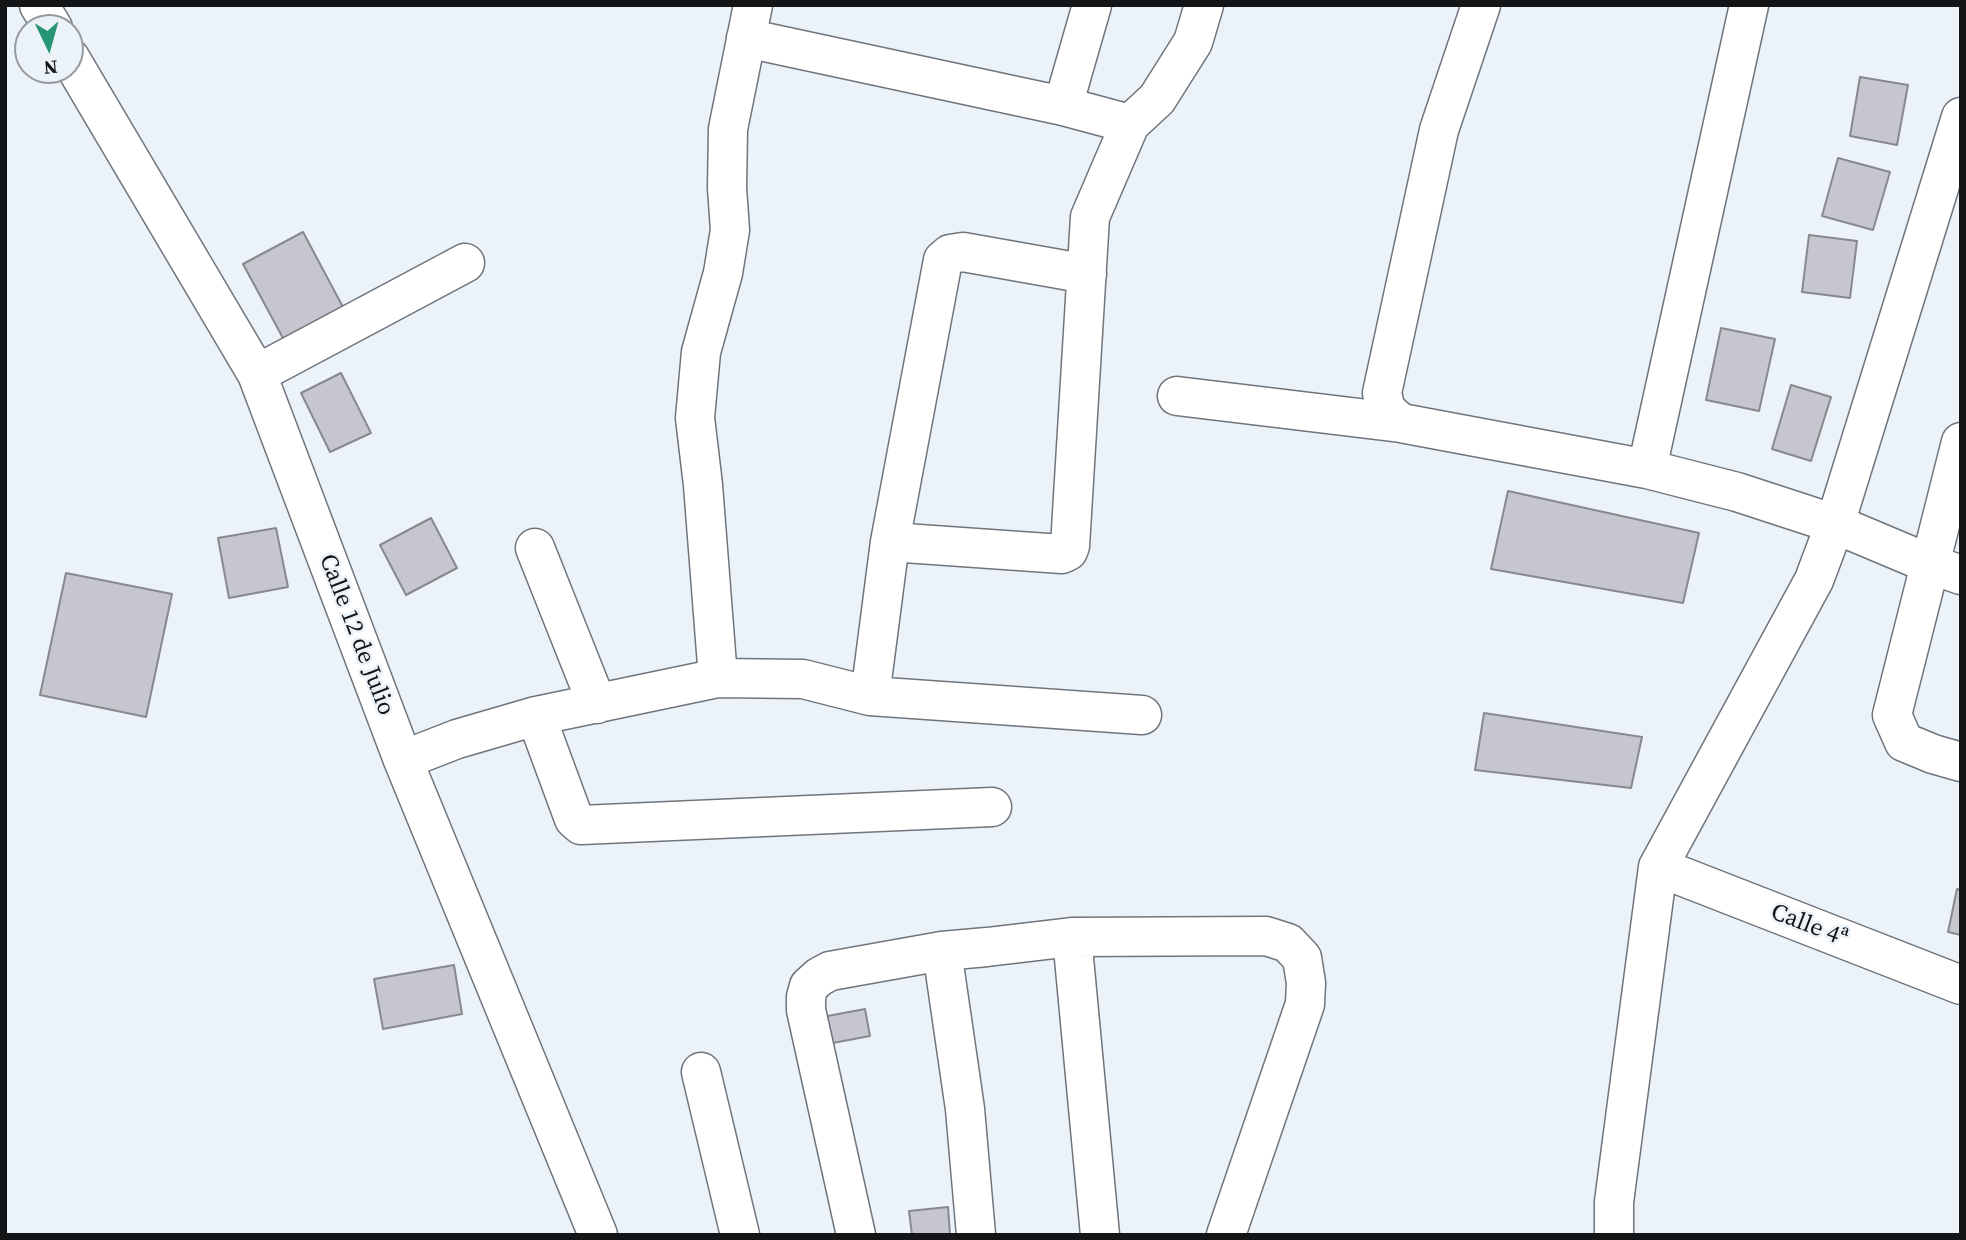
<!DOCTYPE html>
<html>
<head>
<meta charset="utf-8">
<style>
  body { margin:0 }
  #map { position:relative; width:1966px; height:1240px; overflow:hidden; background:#ebf2f8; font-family:"Source Serif 4",serif }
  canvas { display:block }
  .frame { position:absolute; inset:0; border:7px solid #131517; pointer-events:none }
  .north { position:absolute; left:14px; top:14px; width:70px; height:70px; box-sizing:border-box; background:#ebf2f8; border:2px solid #959a9e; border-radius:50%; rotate:175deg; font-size:19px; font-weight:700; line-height:28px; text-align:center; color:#131517 }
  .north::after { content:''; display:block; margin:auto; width:24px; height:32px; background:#279474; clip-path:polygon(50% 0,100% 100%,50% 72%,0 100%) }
</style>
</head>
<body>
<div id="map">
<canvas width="1966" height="1240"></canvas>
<div class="frame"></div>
<div class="north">N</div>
</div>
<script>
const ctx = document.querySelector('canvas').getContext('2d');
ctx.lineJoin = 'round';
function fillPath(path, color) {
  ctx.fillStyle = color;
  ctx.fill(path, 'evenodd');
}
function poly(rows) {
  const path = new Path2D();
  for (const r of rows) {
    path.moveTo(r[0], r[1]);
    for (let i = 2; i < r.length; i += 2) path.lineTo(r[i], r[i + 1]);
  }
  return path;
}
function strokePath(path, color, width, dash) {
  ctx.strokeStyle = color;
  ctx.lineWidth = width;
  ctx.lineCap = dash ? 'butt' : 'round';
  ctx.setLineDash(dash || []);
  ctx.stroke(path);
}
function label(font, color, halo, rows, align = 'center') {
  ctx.font = font + ' "Source Serif 4",serif';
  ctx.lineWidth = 5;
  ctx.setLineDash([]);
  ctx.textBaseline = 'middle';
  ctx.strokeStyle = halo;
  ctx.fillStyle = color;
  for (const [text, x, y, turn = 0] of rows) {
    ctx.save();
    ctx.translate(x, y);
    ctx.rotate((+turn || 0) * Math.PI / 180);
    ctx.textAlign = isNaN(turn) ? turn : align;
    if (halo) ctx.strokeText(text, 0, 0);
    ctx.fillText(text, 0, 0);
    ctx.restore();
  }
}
const building = poly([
  [1860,77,1908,85,1897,145,1850,136,1860,77],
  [1838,158,1890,172,1873,230,1822,216,1838,158],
  [303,232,344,309,284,340,243,264,303,232],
  [1809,235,1857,241,1850,298,1802,292,1809,235],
  [1721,328,1775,339,1759,411,1706,400,1721,328],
  [341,373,371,433,330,452,301,393,341,373],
  [1791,385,1831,397,1811,461,1772,449,1791,385],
  [1508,491,1699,533,1683,603,1491,569,1508,491],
  [431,518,457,568,406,595,380,545,431,518],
  [276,528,288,587,229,598,218,538,276,528],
  [66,573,172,594,146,717,40,695,66,573],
  [1484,713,1642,737,1631,788,1475,770,1484,713],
  [1957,889,1961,890,1961,935,1948,932,1957,889],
  [454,965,462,1014,383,1029,374,979,454,965],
  [865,1009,870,1036,822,1045,817,1018,865,1009],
  [948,1207,950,1235,912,1235,909,1211,948,1207]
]);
const minor = poly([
  [39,5,53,28],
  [1481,5,1439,130,1382,393,1386,410,1401,423,1647,469,1737,492,1835,524,1930,564,1961,575],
  [746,38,1063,106,1130,124],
  [70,58,257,374,403,760,598,1235],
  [1063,106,1092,5],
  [257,374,465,263],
  [1177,396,1401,423],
  [1961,442,1892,715,1904,742,1933,754,1961,762],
  [1647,469,1749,5],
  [890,542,1062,554,1068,551,1070,546,1090,217,1130,124,1157,99,1193,42,1204,5],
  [535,548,597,704],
  [718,678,703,485,695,418,701,352,723,273,730,230,727,188,728,129,753,5],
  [870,696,890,542,943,260,950,254,963,252,1087,274],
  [536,716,574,819,581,825,992,807],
  [403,760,457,739,536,716,718,678,803,679,870,696,1142,715],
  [1658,867,1961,985],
  [1072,937,1100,1235],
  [942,951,965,1109,976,1235],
  [701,1072,740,1235],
  [856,1235,806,1010,806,997,809,986,819,977,830,971,942,951,987,947,1072,937,1266,936,1288,943,1302,958,1306,983,1305,1004,1226,1235],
  [1614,1235,1614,1202,1658,867,1814,580,1835,524,1961,117]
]);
const streetNames = [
  ["Calle 12 de Julio",356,635,69],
  ["Calle 4ª",1809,926,21]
];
fillPath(building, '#c6c6ce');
strokePath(building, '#88888f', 2);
strokePath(minor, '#6f757b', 41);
strokePath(minor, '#fff', 38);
label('24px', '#131517', '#ebf2f8', streetNames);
</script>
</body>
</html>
